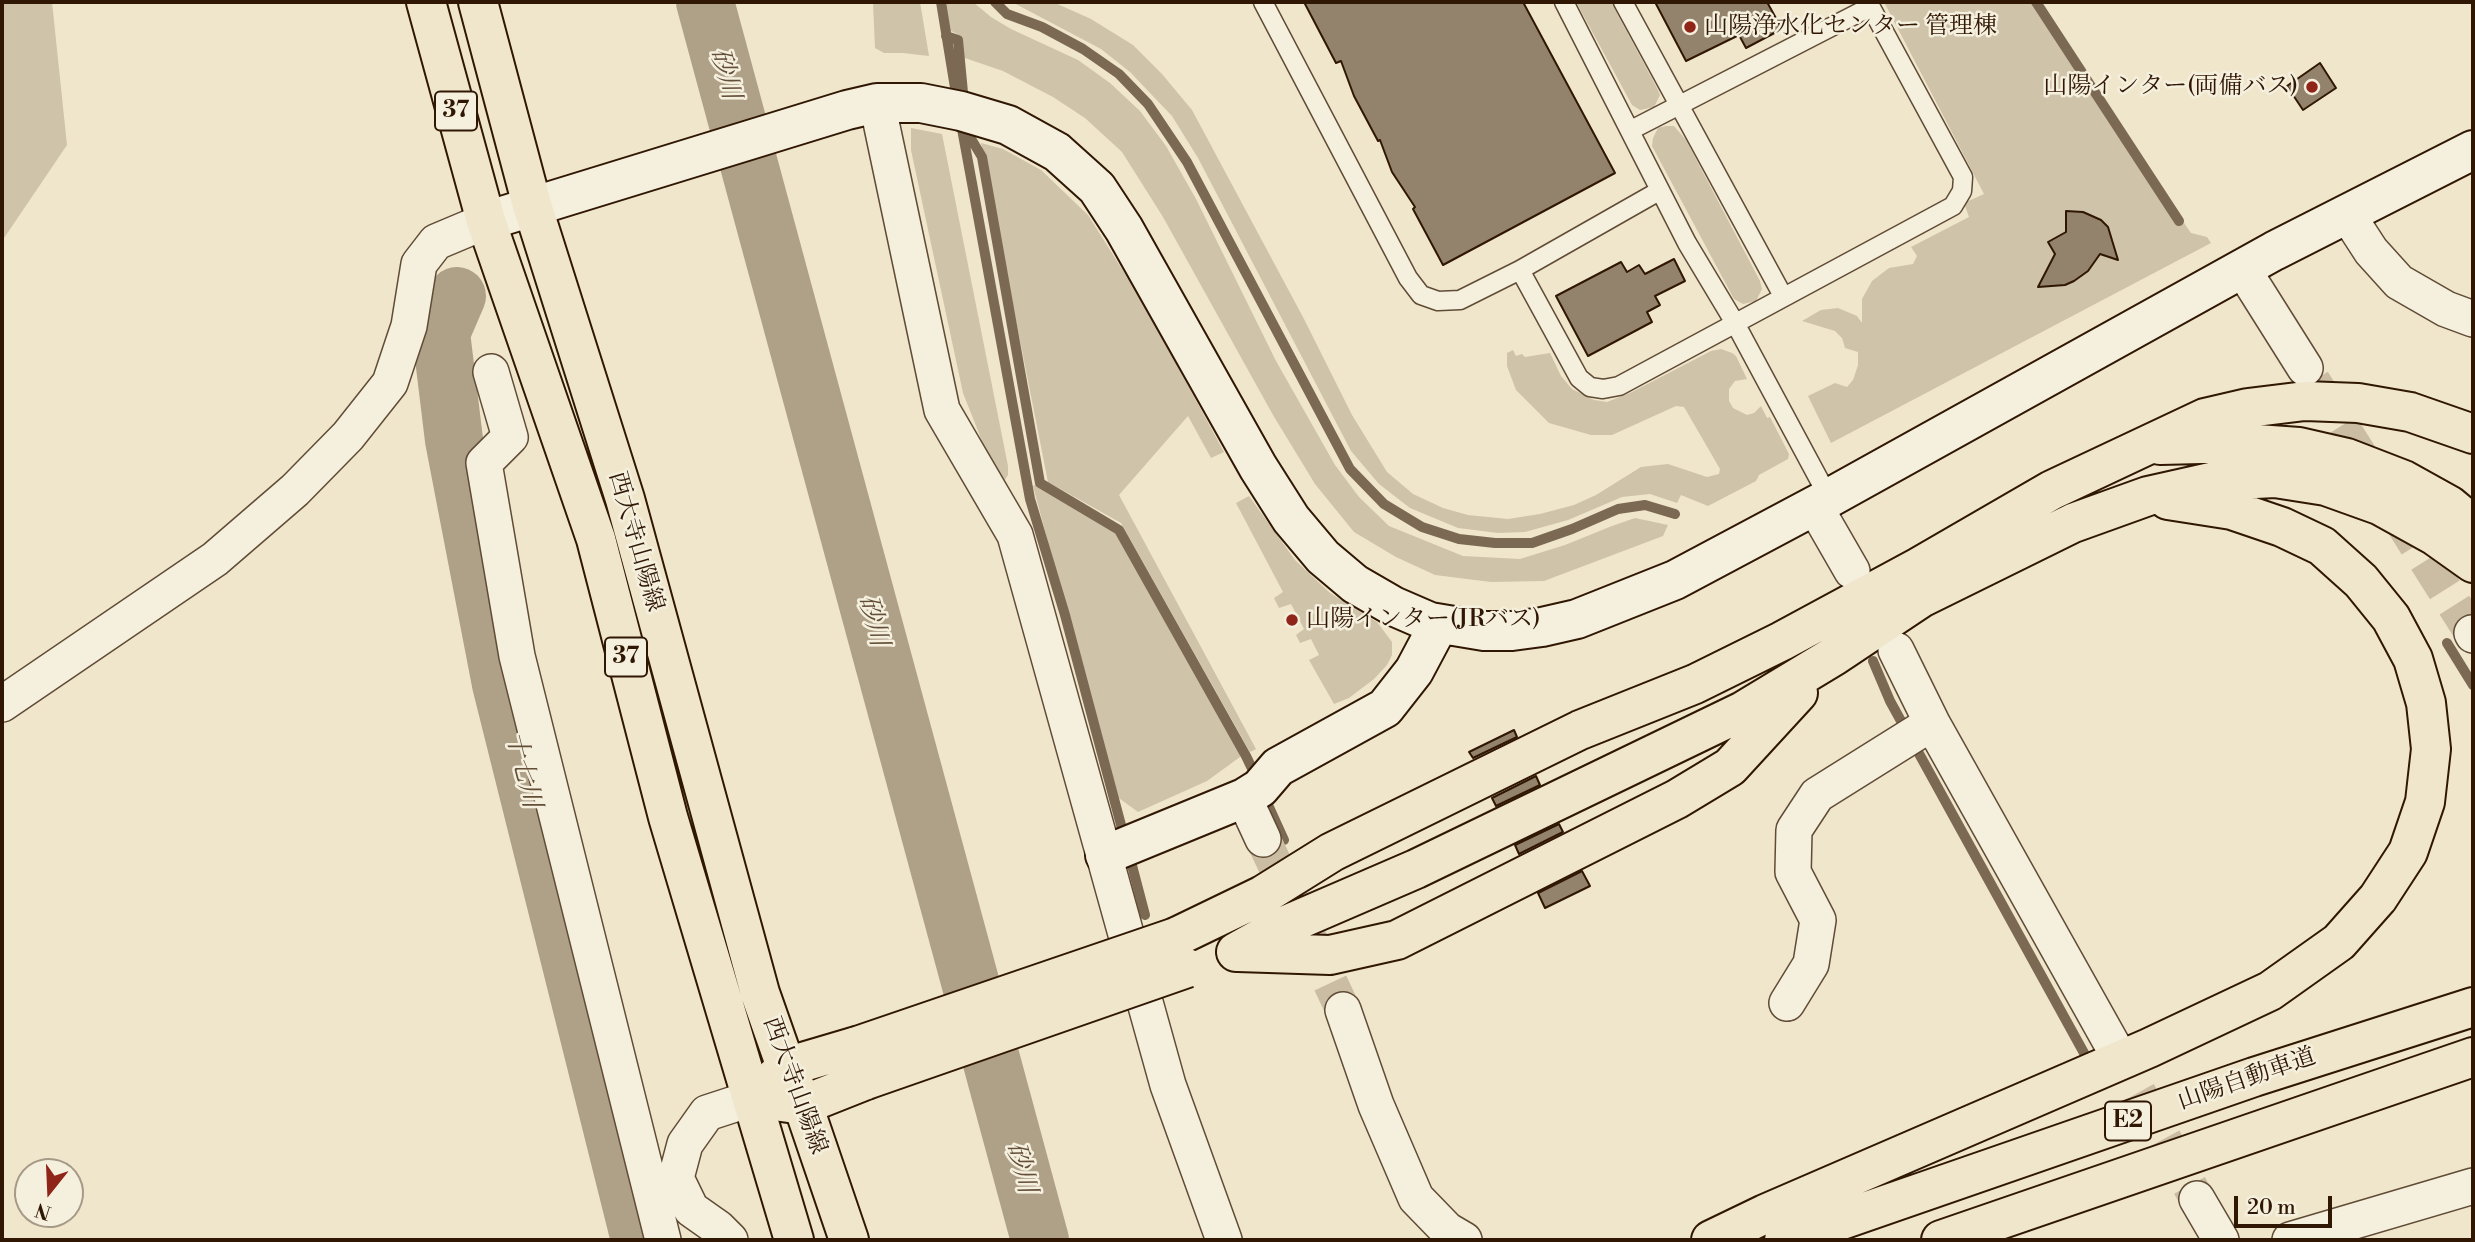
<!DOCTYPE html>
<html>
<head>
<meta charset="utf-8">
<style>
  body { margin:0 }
  #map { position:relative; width:2475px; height:1242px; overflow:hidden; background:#f0e6cc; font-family:"Libre Bodoni",serif }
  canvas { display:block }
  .frame { position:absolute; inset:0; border:4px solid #301703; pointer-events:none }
  .north { position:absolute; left:14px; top:1158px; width:70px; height:70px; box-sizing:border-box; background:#f5efde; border:2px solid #a69986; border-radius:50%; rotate:198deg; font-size:19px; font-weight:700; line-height:28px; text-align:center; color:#301703 }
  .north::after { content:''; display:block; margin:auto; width:24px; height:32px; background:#8f2418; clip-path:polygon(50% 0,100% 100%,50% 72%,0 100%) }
  .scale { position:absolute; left:2234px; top:1196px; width:98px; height:32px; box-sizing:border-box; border:4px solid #301703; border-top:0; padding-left:9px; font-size:21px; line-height:24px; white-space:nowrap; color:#301703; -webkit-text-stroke:5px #f5efde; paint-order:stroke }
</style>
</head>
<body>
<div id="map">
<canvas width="2475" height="1242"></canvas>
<div class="frame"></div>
<div class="north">N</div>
<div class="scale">20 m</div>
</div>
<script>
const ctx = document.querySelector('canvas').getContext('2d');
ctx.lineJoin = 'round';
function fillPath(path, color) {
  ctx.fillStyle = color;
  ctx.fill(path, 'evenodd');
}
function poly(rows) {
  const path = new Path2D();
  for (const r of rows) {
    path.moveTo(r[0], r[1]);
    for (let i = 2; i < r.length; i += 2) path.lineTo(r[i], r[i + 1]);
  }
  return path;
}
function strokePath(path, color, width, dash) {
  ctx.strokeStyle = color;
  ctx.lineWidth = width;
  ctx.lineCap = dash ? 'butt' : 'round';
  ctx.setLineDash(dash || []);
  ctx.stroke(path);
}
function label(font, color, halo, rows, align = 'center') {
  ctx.font = font + ' "Libre Bodoni","Noto Serif JP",serif';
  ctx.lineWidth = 5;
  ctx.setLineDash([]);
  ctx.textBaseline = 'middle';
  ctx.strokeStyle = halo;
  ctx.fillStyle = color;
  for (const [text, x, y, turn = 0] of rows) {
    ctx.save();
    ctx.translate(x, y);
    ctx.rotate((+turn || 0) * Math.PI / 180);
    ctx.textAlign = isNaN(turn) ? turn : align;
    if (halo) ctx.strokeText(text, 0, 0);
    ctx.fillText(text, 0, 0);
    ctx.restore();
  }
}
const green = poly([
  [2,2,52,2,67,145,2,241],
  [873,2,920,2,929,56,903,53,884,53,875,48],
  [943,2,973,2,991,17,1011,29,1078,60,1110,83,1140,111,1166,146,1196,199,1276,361,1335,465,1359,497,1389,526,1463,556,1520,559,1565,545,1612,526,1635,518,1668,525,1663,536,1544,581,1491,582,1435,575,1396,557,1354,532,1315,484,1273,415,1163,217,1122,152,1085,118,1053,97,1003,71,962,57,961,36,947,29],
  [1012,2,1053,2,1091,19,1133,45,1162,74,1192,110,1304,319,1352,415,1387,472,1413,494,1443,508,1468,515,1508,519,1540,514,1574,505,1596,495,1641,467,1668,464,1707,477,1719,474,1720,469,1684,407,1676,406,1612,435,1591,435,1549,423,1516,390,1507,366,1507,353,1513,350,1516,356,1522,354,1525,357,1550,353,1561,376,1572,389,1594,400,1607,402,1632,392,1711,351,1721,349,1732,353,1736,356,1747,379,1735,381,1729,389,1729,401,1733,408,1747,415,1754,413,1761,406,1767,418,1770,417,1789,454,1788,459,1759,475,1756,481,1708,506,1681,495,1677,503,1650,494,1622,497,1568,520,1525,532,1498,533,1458,528,1410,508,1379,484,1351,451,1198,158,1172,116,1130,72,1101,49],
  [1576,2,1611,2,1657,88,1660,95,1654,107,1640,110,1632,105],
  [1884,2,2033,2,2191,233,2207,237,2211,243,1831,443,1808,396,1835,383,1847,387,1853,380,1858,365,1858,352,1845,348,1842,338,1835,331,1802,321,1821,310,1838,308,1857,316,1862,323,1862,299,1872,281,1889,268,1913,264,1917,256,1911,247,1969,217,1964,203,1984,194],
  [1666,126,1674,126,1686,140,1760,281,1762,289,1756,301,1743,304,1734,299,1652,146,1653,138,1658,128],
  [911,128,942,134,1008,466,1008,475,1003,483,997,479,963,393,911,150],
  [981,143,1003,149,1041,170,1088,215,1144,304,1224,452,1211,458,1188,416,1119,495,1256,749,1250,752,1121,523,1048,482],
  [1039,483,1120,533,1241,752,1240,757,1207,781,1138,812,1116,796,1033,486],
  [1249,496,1295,560,1330,593,1377,622,1392,642,1392,655,1387,665,1374,679,1349,698,1334,704,1309,660,1319,655,1311,639,1300,643,1296,635,1304,629,1291,604,1279,608,1274,598,1283,592,1236,503]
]);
const stream = poly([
  [941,2,957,100],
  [995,2,1007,14,1042,27,1083,49,1119,74,1148,104,1187,162,1350,469,1384,504,1422,527,1459,539,1495,543,1532,543,1572,529,1618,509,1645,505,1675,514],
  [2036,2,2179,221],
  [946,36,958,40,964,103],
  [960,118,1030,499,1065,615,1125,840],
  [966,125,967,132,982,157,1040,483,1119,530,1246,756,1257,779],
  [2447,643,2473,685],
  [1873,661,1890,701,2084,1053],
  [1264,796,1284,840],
  [1129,854,1145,915]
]);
const river = poly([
  [705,2,1040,1240],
  [457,296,441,333,454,440,501,684,640,1240]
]);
const building = poly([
  [1304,2,1523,2,1615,173,1443,265,1413,209,1415,207,1392,172,1380,140,1378,141,1354,96,1341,61,1336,63,1304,2],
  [1655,2,1767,2,1782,29,1746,48,1739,35,1686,61,1655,2],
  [2320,63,2336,88,2303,110,2287,86,2320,63],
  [2066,211,2083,212,2101,220,2108,227,2118,260,2100,254,2088,271,2074,281,2065,285,2038,287,2055,254,2048,242,2066,232,2066,211],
  [1674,259,1685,281,1655,296,1660,305,1647,312,1652,322,1588,356,1556,296,1621,262,1627,272,1639,265,1645,274,1674,259],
  [1514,730,1517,737,1473,758,1469,752,1514,730],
  [1536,776,1540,785,1496,806,1492,798,1536,776],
  [1559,824,1563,832,1519,854,1515,845,1559,824],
  [1582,871,1590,886,1545,908,1538,893,1582,871]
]);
const streetTunnel = poly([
  [2313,381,2472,633],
  [1263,839,1343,1010],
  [2113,1046,2197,1199]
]);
const lane = poly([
  [1263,2,1408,278,1421,295,1438,301,1460,300,1520,270],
  [1564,2,1687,243,1735,323,1829,498],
  [1623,2,1783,296],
  [1631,130,1870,7],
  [1659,191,1520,270,1579,378,1590,387,1603,389,1619,386,1953,206,1962,191,1963,177,1868,2]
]);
const street = poly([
  [877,103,942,410,1015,535,1168,1085,1224,1240],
  [2347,214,2371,251,2399,282,2446,309,2473,319],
  [2242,268,2305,368],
  [491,372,510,437,484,463,517,656,663,1240],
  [1814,505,1852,571],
  [2472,633,2473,635],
  [1896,650,1932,723,2113,1046],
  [2,704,215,559,295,490,348,436,390,383,409,326,419,264,436,242,486,221],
  [1244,798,1263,839],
  [1787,1003,1811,964,1818,920,1793,872,1794,830,1817,795,1932,723],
  [1343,1010,1376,1105,1416,1198,1447,1230,1464,1240],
  [2197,1199,2221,1240],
  [730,1240,718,1228,691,1209,676,1178,685,1144,707,1113,753,1098],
  [2290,1240,2473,1186]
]);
const secondary = poly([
  [486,221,847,110,877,103,921,103,961,111,1008,125,1057,152,1097,188,1124,229,1258,467,1291,519,1323,557,1355,584,1393,606,1430,622,1484,631,1512,631,1542,627,1577,619,1675,580,1829,498,2274,251,2473,150],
  [1105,855,1244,798,1260,788,1278,767,1385,708,1414,671,1439,624]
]);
const primary = poly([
  [426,2,486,221,596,539,668,817,794,1240],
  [478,2,532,205,625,499,760,993,786,1067,803,1105,849,1240]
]);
const highway = poly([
  [2160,445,2242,443,2299,447,2347,458,2404,480,2449,505,2473,525],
  [1176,937,1263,895,1332,852,1580,730,1695,684,1782,641,1919,567,2052,490,2205,418,2248,408,2305,401,2358,403,2410,412,2473,434],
  [1236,952,1277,929,1416,869,1743,711,1834,656,1921,598,2073,523,2148,496,2215,481,2275,478,2326,486,2379,505,2435,536,2473,563],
  [1238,952,1330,955,1397,940,1677,799,1730,767,1798,693],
  [753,1098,786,1067,857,1046],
  [753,1098,803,1105,866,1080],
  [1711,1240,1765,1214,2149,1048,2270,991,2339,942,2378,898,2408,852,2425,802,2431,749,2426,703,2413,659,2391,618,2361,581,2322,546,2282,527,2232,510,2168,500],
  [1784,1240,2254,1077,2473,1007],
  [1941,1240,2473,1057]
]);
const highwayBridge = poly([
  [857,1046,1176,937],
  [866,1080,1187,968]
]);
const markers = [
  [1690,27,7,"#8f2418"],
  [2312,87,7,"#8f2418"],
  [1292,620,7,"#8f2418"]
];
const shields = [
  [456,111,42],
  [626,657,42],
  [2128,1121,46]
];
const shieldNames = [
  ["37",456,111],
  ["37",626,657],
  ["E2",2128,1121]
];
const poiNames = [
  ["山陽浄水化センター 管理棟",1704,27],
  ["山陽インター(両備バス)",2298,87,"right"],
  ["山陽インター(JRバス)",1306,620]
];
const streetNames = [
  ["西大寺山陽線",635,542,74],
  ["山陽自動車道",2247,1080,-19],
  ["西大寺山陽線",794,1086,70]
];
const waterNames = [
  ["砂川",724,74,75],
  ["砂川",872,621,75],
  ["十七川",522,770,76],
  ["砂川",1020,1168,75]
];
fillPath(green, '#cfc3aa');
strokePath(stream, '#7c6953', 10);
strokePath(river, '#afa088', 58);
fillPath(building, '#94836c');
strokePath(building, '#301703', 2);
strokePath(streetTunnel, '#cabda4', 35, [35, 18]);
strokePath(lane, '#604b35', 21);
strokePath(street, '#604b35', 38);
strokePath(secondary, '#301703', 42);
strokePath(primary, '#301703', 42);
strokePath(highway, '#301703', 42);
strokePath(lane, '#f5efde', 18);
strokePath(street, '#f5efde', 35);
strokePath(secondary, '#f5efde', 38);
strokePath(primary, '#f0e6cc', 38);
strokePath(highway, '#f0e6cc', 38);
strokePath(highwayBridge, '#301703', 42, []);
strokePath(highwayBridge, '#f0e6cc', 38);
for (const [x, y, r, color] of markers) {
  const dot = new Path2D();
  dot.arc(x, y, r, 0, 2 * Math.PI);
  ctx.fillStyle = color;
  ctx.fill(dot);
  strokePath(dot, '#f5efde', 2.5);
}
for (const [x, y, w] of shields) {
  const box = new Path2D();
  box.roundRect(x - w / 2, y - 19.5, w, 39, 5);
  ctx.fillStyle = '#f5efde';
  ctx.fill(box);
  strokePath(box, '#301703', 2);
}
label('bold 23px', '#301703', null, shieldNames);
label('24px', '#301703', '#f5efde', poiNames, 'left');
label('24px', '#301703', '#f5efde', streetNames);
label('italic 26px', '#634e38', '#f5efde', waterNames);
</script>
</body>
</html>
